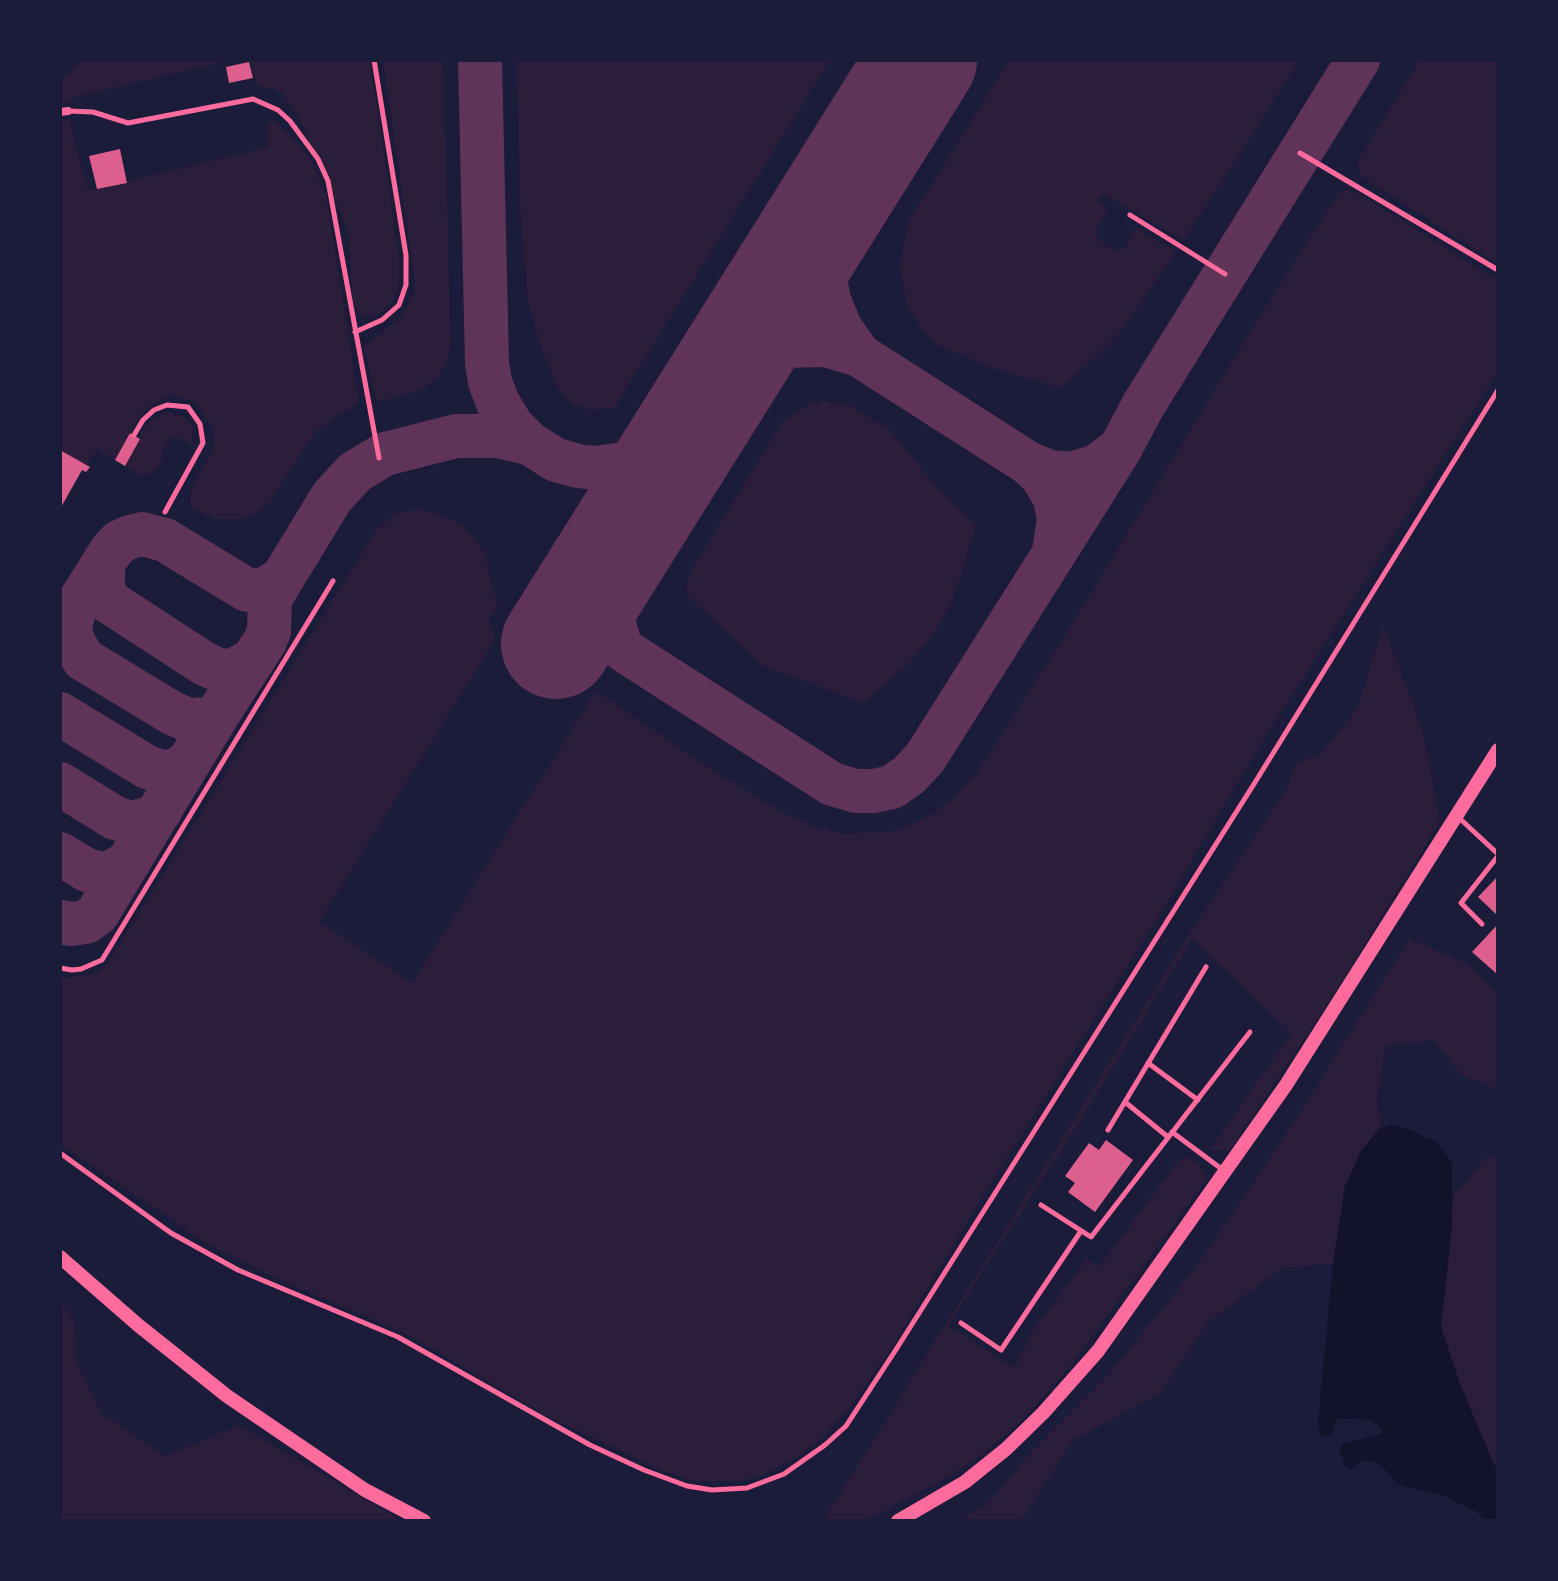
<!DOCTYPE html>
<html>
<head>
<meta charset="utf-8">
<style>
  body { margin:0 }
  #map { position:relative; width:1558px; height:1581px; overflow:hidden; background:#1b1b3a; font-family:"Asap Condensed",sans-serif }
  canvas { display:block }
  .frame { position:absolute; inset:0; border:62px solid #1b1b3a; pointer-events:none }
</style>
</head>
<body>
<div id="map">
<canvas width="1558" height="1581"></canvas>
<div class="frame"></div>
</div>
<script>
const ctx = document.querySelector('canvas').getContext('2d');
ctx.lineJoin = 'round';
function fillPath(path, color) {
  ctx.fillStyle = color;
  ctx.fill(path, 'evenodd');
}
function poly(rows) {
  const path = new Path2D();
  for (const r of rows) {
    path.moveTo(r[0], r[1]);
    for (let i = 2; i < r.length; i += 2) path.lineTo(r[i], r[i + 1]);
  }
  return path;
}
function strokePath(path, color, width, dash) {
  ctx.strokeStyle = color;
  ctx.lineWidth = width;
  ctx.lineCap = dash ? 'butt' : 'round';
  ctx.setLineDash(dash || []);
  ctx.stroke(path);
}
const green = poly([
  [83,60,233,60,77,96,60,106,60,80],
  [249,60,370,60,399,257,399,283,394,299,377,316,361,316,353,304,348,231,301,122,281,91,258,86],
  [383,60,443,60,451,343,447,361,440,374,427,386,408,395,384,400,376,399,364,347,401,317,414,294,415,281],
  [516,60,830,60,614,408,592,410,573,405,558,388,542,350,528,304,520,202],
  [1009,60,1300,60,1184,240,1103,194,1098,200,1108,209,1094,234,1108,247,1119,252,1128,243,1135,228,1176,252,1117,336,1062,388,994,369,936,344,922,330,908,306,899,267,909,221],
  [1420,60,1498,60,1498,264,1360,176,1357,162],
  [69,118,88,191,269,147,267,123,274,120,299,144,313,165,326,196,359,401,356,406,336,416,318,429,307,443,270,502,256,513,242,519,214,519,190,506,191,489,212,451,214,438,211,425,193,401,171,395,151,405,139,417,115,460,97,449,87,465,60,450,60,120],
  [1347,190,1360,194,1498,281,1498,371,1249,763,1162,911,979,1202,892,1347,847,1411,819,1441,788,1463,760,1476,740,1481,695,1481,663,1471,551,1418,407,1334,267,1274,207,1244,60,1144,60,979,98,973,110,960,377,529,396,513,421,509,443,515,462,525,474,537,484,552,498,607,489,620,495,640,319,922,412,983,596,691,717,773,787,815,819,828,844,834,894,831,926,818,951,800,976,774,1059,645,1264,309,1339,193],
  [822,401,851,406,891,431,932,482,976,525,953,600,930,639,909,663,864,703,763,666,687,595,687,584,692,569,782,422,810,403],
  [167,412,186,418,192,426,192,445,172,435,161,454,164,456,158,467,151,473,139,475,125,466,140,439,138,438,150,420],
  [1383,625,1422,728,1440,821,1333,996,1230,1150,1209,1150,1292,1033,1192,939,1081,1120,948,1326,1015,1368,1032,1332,1087,1259,1100,1266,1178,1161,1185,1157,1192,1160,1199,1164,1207,1179,1074,1361,1032,1410,1004,1436,973,1461,936,1484,871,1518,865,1521,823,1521,1196,923,1287,788,1296,764,1322,753,1358,707],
  [1410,938,1467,964,1498,995,1498,1090,1461,1074,1433,1040,1385,1046,1377,1100,1381,1127,1361,1151,1345,1186,1333,1264,1282,1268,1208,1322,1159,1394,1073,1440,1021,1521,956,1521,987,1505,1029,1454,1109,1374,1193,1271,1285,1136],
  [1498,1155,1498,1467,1494,1465,1460,1384,1441,1327,1454,1195,1487,1157],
  [60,1300,75,1323,76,1361,102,1414,166,1456,239,1425,402,1521,60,1521]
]);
const water = poly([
  [1391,1125,1403,1127,1437,1142,1452,1162,1452,1227,1441,1327,1460,1384,1494,1465,1498,1467,1496,1521,1485,1521,1476,1511,1440,1494,1398,1485,1384,1468,1372,1461,1361,1461,1351,1471,1345,1466,1340,1451,1342,1444,1382,1434,1381,1428,1371,1420,1338,1418,1330,1437,1324,1438,1320,1434,1318,1423,1333,1264,1345,1186,1361,1151,1381,1127]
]);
const taxiway = poly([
  [480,60,487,363,490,382,498,403,512,426,529,443,556,460,578,466,595,468,638,462,685,441],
  [859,355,1028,463],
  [717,390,751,359,783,346,825,345,859,355,840,327,829,300,825,279,827,232,839,194],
  [1054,552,1059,519,1055,498,1042,476,1028,463,1050,472,1070,474,1095,467,1120,449],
  [610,557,612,616,620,645,625,651,832,784,856,791,874,791,892,787,909,775,925,758,1120,449,1144,404,1358,60],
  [103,564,103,587,108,601,205,664,221,671,234,670,254,659],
  [282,579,263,590,247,590,165,540,142,534,130,537,119,542,111,551,74,610,70,629,72,639,83,659,172,713,188,720,209,719,218,714,265,641,269,631,270,599,282,579,332,497,355,472,385,454,456,436,498,436,529,443],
  [60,714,147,767,162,772,176,771,189,761],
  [60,784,115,818,132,823,151,818,160,811],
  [60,854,85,869,96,873,108,874,129,862],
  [60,922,71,924,86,922,97,914,218,714]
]);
const runway = poly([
  [556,644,922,60]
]);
const building = poly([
  [249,62,253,78,229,83,226,67],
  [120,149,127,183,97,189,89,156],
  [130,433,140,439,125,466,115,460],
  [60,450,90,467,86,472,82,470,60,509],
  [1498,876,1498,916,1478,897],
  [1498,924,1498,975,1472,952],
  [1106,1140,1133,1160,1095,1212,1068,1192,1075,1183,1065,1176,1089,1143,1099,1150]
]);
const service = poly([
  [68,111,93,112,128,123,253,99,278,110,290,121,318,159,328,181,379,458],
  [1300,153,1498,270],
  [1130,215,1225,274],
  [355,332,382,320,399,305,406,285,406,255,374,60],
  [134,435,143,420,154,410,167,405,188,407,200,424,203,443,165,512],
  [1457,816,1498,854],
  [1482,924,1461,903,1498,856],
  [60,968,72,970,81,969,102,960,333,581],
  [1148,1063,1198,1100],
  [1125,1102,1168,1137],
  [1108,1130,1206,967],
  [1172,1132,1223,1170],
  [60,1153,171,1233,238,1270,398,1337,590,1445,644,1470,687,1486,712,1490,747,1488,784,1474,825,1445,846,1426,897,1348,1254,784,1498,390],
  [1041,1205,1091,1237,1250,1032],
  [961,1323,1001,1350,1081,1231]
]);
const minor = poly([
  [60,112,68,111]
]);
const secondary = poly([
  [60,1257,138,1325,227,1396,365,1490,424,1521],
  [898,1521,965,1482,1006,1449,1043,1413,1098,1351,1286,1085,1498,750]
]);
fillPath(green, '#2a1e3b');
fillPath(water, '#12122b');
strokePath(taxiway, '#603358', 44);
strokePath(runway, '#603358', 110);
fillPath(building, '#dd5f8e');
strokePath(service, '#ff6b9d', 5);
strokePath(minor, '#ff6b9d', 8);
strokePath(secondary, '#ff6b9d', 14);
</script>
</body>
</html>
